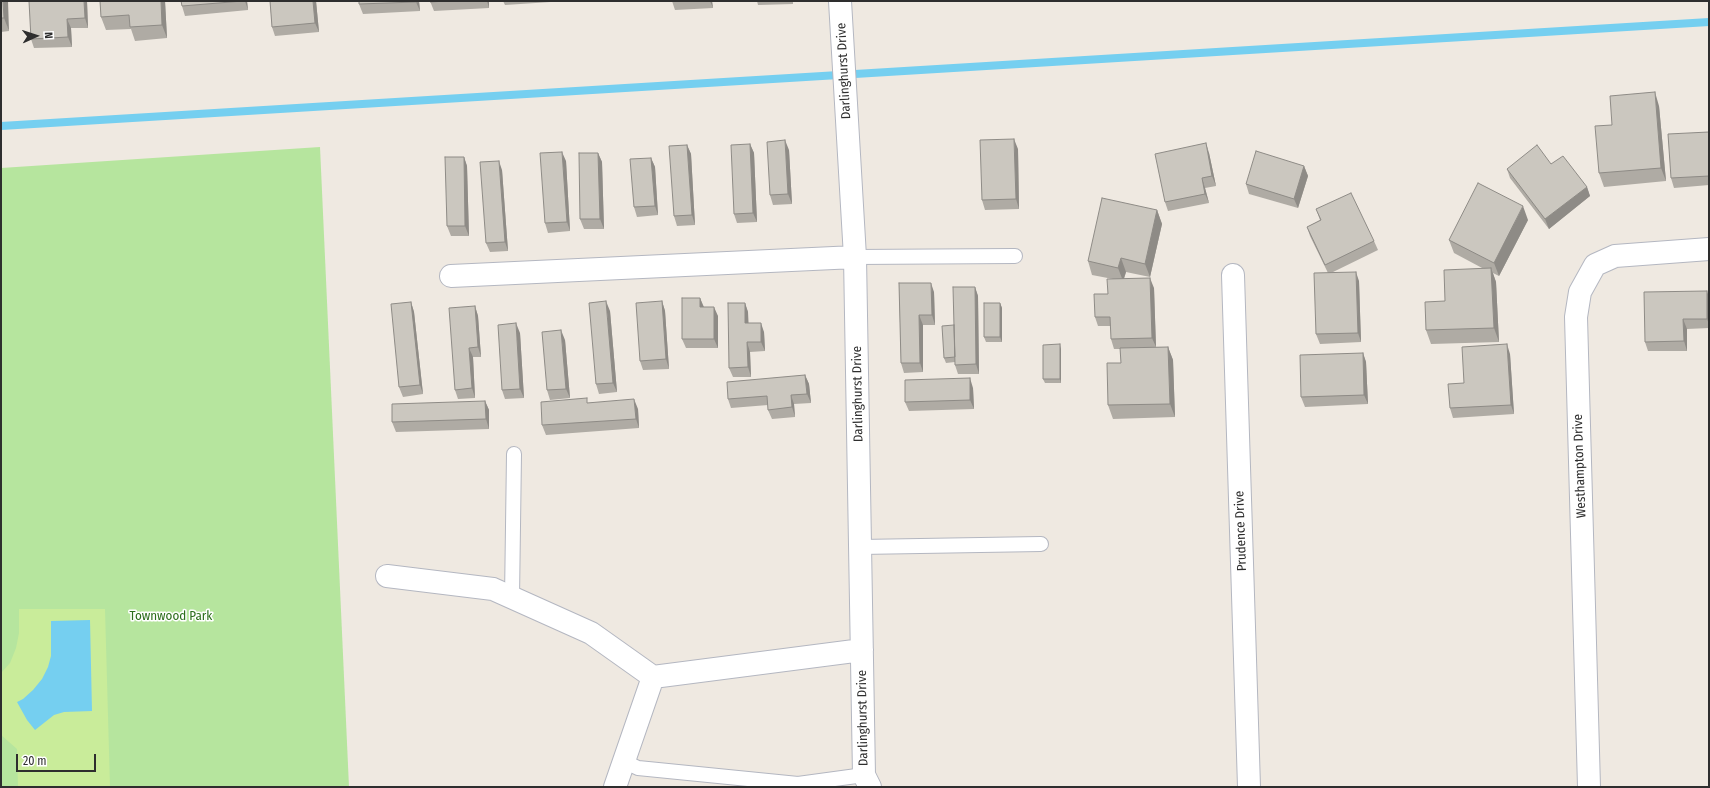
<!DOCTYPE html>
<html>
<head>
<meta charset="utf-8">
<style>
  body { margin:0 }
  #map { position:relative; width:1710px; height:788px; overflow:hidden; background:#efe9e1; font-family:"Fira Sans Condensed",sans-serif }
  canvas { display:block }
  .frame { position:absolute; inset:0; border:2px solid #2e2e2e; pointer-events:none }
  .north { position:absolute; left:16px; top:16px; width:40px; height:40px; -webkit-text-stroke:3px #fff; paint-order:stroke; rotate:87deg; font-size:11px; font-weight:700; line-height:16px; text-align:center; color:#2e2e2e }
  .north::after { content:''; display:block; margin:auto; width:14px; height:18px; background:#2e2e2e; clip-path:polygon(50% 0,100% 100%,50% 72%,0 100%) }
  .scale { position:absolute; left:16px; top:754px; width:80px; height:18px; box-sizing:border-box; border:2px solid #2e2e2e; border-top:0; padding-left:5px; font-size:12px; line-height:14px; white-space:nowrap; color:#2e2e2e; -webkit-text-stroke:3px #fff; paint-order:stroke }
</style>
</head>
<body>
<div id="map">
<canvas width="1710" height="788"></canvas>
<div class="frame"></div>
<div class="north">N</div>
<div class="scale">20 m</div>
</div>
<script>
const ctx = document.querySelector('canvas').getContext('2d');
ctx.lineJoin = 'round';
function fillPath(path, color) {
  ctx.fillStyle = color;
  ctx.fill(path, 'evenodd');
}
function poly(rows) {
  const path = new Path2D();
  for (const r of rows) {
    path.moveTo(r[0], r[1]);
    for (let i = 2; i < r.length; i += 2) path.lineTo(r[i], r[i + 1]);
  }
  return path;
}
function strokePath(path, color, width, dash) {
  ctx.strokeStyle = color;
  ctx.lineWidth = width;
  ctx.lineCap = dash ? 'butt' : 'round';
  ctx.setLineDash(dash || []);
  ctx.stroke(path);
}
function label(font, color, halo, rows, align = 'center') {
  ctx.font = font + ' "Fira Sans Condensed",sans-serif';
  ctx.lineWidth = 3;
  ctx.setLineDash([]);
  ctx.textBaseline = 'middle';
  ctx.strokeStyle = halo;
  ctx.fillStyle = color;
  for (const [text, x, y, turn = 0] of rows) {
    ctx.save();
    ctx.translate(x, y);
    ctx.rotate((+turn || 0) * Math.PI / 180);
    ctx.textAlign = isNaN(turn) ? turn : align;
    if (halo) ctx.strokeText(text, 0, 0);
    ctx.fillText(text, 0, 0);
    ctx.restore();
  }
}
const green = poly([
  [320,147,349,787,1,787,1,168]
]);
const pitch = poly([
  [19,609,105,609,110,787,18,787,17,749,1,735,1,673,10,663,16,648,19,633]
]);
const water = poly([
  [90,620,92,711,64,712,54,715,35,730,27,720,17,702,23,699,33,690,42,679,48,667,51,656,51,621]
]);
const stream = poly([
  [1,126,1709,22]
]);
const lane = poly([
  [855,257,1015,256],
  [860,547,1041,544],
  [512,598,514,454],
  [623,761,638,768,798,784,864,775]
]);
const street = poly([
  [840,1,855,257,864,775,870,787],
  [1233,275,1249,787],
  [451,276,855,257],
  [387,576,493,589,591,633,653,677],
  [615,787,653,677,862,650],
  [1589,787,1576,317,1580,292,1595,265,1615,256,1709,249]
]);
const wall = poly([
  [1,1,9,31,1,32],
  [87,1,88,28,71,28,72,47,34,48,31,39],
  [100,1,165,1,167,38,135,41,131,29,106,30,101,17],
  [181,1,247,1,248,10,185,16,182,6],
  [270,1,316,1,319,32,275,36,272,27],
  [359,1,419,1,420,11,363,14,359,4],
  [430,1,489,1,489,8,434,11],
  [503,1,566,1,505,5],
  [672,1,712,1,713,8,675,10],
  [757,1,793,1,793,4,758,5],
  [1659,106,1666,181,1604,187,1599,173,1612,125],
  [1709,132,1709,185,1674,188,1671,178],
  [750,144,754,153,757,222,737,223,734,214],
  [687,145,691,154,695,225,677,226,674,216],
  [1018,149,1019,209,985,210,982,200],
  [789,150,792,204,773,205,770,195],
  [598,153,602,162,604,229,584,229,580,219],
  [1209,153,1216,186,1205,188,1209,203,1168,211,1165,202],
  [464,157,467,166,469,236,451,236,447,226],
  [651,158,655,167,658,215,637,217,634,207],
  [566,161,570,231,548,233,545,223],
  [1551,164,1587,187,1590,196,1549,229,1510,178,1507,169],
  [1304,166,1308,176,1298,208,1249,194,1246,184],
  [502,170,508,251,490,252,486,243],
  [1316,209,1374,241,1378,250,1331,273,1359,281,1361,342,1320,344,1316,334,1328,273,1310,236,1307,227,1320,220],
  [1157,210,1162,224,1150,277,1126,272,1124,279,1154,288,1156,347,1168,347,1173,360,1175,417,1113,419,1108,405,1121,363,1120,349,1114,349,1111,339,1111,326,1098,326,1095,317,1108,294,1113,279,1092,275,1088,261],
  [1528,220,1499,276,1493,273,1496,282,1499,342,1431,344,1426,330,1445,301,1484,269,1454,253,1449,240],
  [899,283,934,292,935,325,923,325,923,372,904,373,901,363],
  [975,287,978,296,979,374,958,374,955,365,955,362,946,363,944,358],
  [1709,297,1709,328,1687,329,1687,351,1648,351,1645,342],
  [700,298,704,307,718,316,718,348,686,348,682,339],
  [662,301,665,311,669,369,643,370,640,361],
  [411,302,414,312,423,394,403,397,399,387],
  [745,303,748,312,748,323,764,332,765,351,750,352,751,377,733,377,729,368],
  [1000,303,1002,308,1002,342,986,342,984,337],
  [475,306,478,316,481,357,473,357,475,398,458,399,455,390],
  [610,311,617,392,599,394,596,384],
  [520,333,524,398,505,399,502,390],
  [565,340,570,398,550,400,547,390],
  [1061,349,1061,383,1045,383,1043,379],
  [1363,353,1366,362,1368,404,1305,407,1301,397],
  [1510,354,1514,414,1453,418,1450,408,1464,383],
  [805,375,809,384,811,403,794,404,795,417,772,419,768,410,768,405,731,408,728,399],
  [973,388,974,409,909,411,905,402],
  [485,401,489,410,489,429,396,432,392,422],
  [638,409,639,428,546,435,542,425]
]);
const shadedWall = poly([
  [3,1,8,1,9,31,4,18],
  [84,1,87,1,88,28,85,18],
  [161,1,165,1,167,38,162,25],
  [245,1,247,1,248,10],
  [313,1,316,1,319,32,315,23],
  [416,1,419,1,420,11,416,2],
  [487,1,489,1,489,8],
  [710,1,712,1,713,8],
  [67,19,71,28,72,47,68,37],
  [1655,92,1659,106,1666,181,1661,168],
  [1014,139,1018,149,1019,209,1016,199],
  [785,140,789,150,792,204,788,194],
  [1206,143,1209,153,1216,186,1212,176],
  [750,144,754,153,757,222,753,213],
  [687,145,691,154,695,225,692,215],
  [562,152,566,161,570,231,567,222],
  [598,153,602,162,604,229,600,219],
  [464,157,467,166,469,236,465,226],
  [651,158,655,167,658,215,655,206],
  [499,161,502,170,508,251,505,242],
  [1304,166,1308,176,1298,208,1294,199],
  [1202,178,1205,188,1209,203,1205,194],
  [1587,187,1590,196,1549,229,1545,219],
  [1523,206,1528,220,1499,276,1494,263],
  [1157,210,1162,224,1150,277,1145,264],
  [1121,258,1126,272,1123,281,1118,268],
  [1491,268,1496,282,1499,342,1494,328],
  [1356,272,1359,281,1361,342,1358,333],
  [1150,278,1154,288,1156,347,1152,338],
  [931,283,934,292,935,325,932,315],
  [975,287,978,296,979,374,976,364],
  [1707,291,1709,297,1709,324,1707,319],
  [700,298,704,308,700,307],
  [606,301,610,311,617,392,613,383],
  [662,301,665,311,669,369,666,359],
  [411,302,414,312,423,394,420,385],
  [745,303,748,312,749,332,745,323],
  [1000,303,1002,308,1002,342,1000,337],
  [475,306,478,316,481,357,478,347],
  [714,307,718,316,718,348,714,339],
  [919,315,923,325,923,372,920,363],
  [1683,319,1687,329,1687,351,1684,341],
  [516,323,520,333,524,398,520,389],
  [761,323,764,332,765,351,761,342],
  [561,330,565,340,570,398,566,389],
  [747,342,750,352,751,377,748,367],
  [1060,344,1061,349,1061,383,1060,379],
  [1507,344,1510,354,1514,414,1511,405],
  [1168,347,1173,360,1175,417,1170,404],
  [469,348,473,357,475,398,472,388],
  [1363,353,1366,362,1368,404,1364,395],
  [805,375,809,384,811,403,807,394],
  [970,378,973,388,974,409,970,400],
  [791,395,794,404,795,417,792,407],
  [634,399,638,409,639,428,636,419],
  [485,401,489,410,489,429,486,419]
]);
const building = poly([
  [1,1,3,1,4,18,1,18,1,1],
  [29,1,84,1,85,18,67,19,68,37,31,39,29,1],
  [100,1,161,1,162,25,130,27,129,15,101,17,100,1],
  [181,1,243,1,182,6,181,1],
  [270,1,313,1,315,23,272,27,270,1],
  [359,1,416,1,416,2,359,4,359,1],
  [430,1,447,1,430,2,430,1],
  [1655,92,1661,168,1599,173,1595,126,1612,125,1610,96,1655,92],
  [1709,132,1709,176,1671,178,1668,134,1709,132],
  [1014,139,1016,199,982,200,980,140,1014,139],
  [785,140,788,194,770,195,767,142,785,140],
  [1206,143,1212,176,1202,178,1205,194,1165,202,1155,154,1206,143],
  [750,144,753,213,734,214,731,145,750,144],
  [687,145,692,215,674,216,669,146,687,145],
  [1537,145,1551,164,1563,156,1587,187,1545,219,1507,169,1537,145],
  [1256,151,1304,166,1294,199,1246,184,1256,151],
  [562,152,567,222,545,223,540,153,562,152],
  [579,153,598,153,600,219,580,219,579,153],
  [445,157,464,157,465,226,447,226,445,157],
  [651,158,655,206,634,207,630,159,651,158],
  [499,161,505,242,486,243,480,162,499,161],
  [1478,183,1523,206,1494,263,1449,240,1478,183],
  [1351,193,1374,241,1325,265,1307,227,1321,220,1316,209,1351,193],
  [1102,198,1157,210,1145,264,1121,258,1118,268,1088,261,1102,198],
  [1491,268,1494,328,1426,330,1425,302,1445,301,1444,270,1491,268],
  [1356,272,1358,333,1316,334,1314,273,1356,272],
  [1150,278,1152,338,1111,339,1110,317,1095,317,1094,294,1108,294,1107,279,1150,278],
  [899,283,931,283,932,315,919,315,920,363,901,363,899,283],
  [953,287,975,287,976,364,955,365,953,287],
  [1707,291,1707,319,1683,319,1684,341,1645,342,1644,292,1707,291],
  [682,298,700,298,700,307,714,307,714,339,682,339,682,298],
  [606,301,613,383,596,384,589,303,606,301],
  [662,301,666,359,640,361,636,303,662,301],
  [411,302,420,385,399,387,391,304,411,302],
  [728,303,745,303,745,323,761,323,761,342,747,342,748,367,729,368,728,303],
  [984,303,1000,303,1000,337,984,337,984,303],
  [475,306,478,347,469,348,472,388,455,390,449,308,475,306],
  [516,323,520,389,502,390,498,325,516,323],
  [954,325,955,357,944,358,942,326,954,325],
  [561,330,566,389,547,390,542,332,561,330],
  [1060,344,1060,379,1043,379,1043,345,1060,344],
  [1507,344,1511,405,1450,408,1448,384,1464,383,1462,347,1507,344],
  [1168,347,1170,404,1108,405,1107,363,1121,363,1120,348,1168,347],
  [1363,353,1364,395,1301,397,1300,355,1363,353],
  [805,375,807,394,791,395,792,407,768,410,767,396,728,399,727,382,805,375],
  [970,378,970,400,905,402,905,380,970,378],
  [587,398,587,403,634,399,636,419,542,425,541,402,587,398],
  [485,401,486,419,392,422,392,404,485,401]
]);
const streetNames = [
  ["Darlinghurst Drive",844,71,-93],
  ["Darlinghurst Drive",858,394,-91],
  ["Westhampton Drive",1580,466,-92],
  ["Prudence Drive",1241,531,-92],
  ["Darlinghurst Drive",863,718,-91]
];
const parkNames = [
  ["Townwood Park",171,616]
];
fillPath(green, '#b6e59e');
fillPath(pitch, '#c9ec9a');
fillPath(water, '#75cff0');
strokePath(stream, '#75cff0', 8);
strokePath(lane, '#b4b7c1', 16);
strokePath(street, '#b4b7c1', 24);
strokePath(lane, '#fff', 14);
strokePath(street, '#fff', 22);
fillPath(wall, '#afaba4');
fillPath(shadedWall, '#8e8b86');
fillPath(building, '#cbc7bf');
strokePath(building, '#8e8b86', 1);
label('13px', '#2e2e2e', '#fff', streetNames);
label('13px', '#2c6e1b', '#fff', parkNames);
</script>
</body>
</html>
